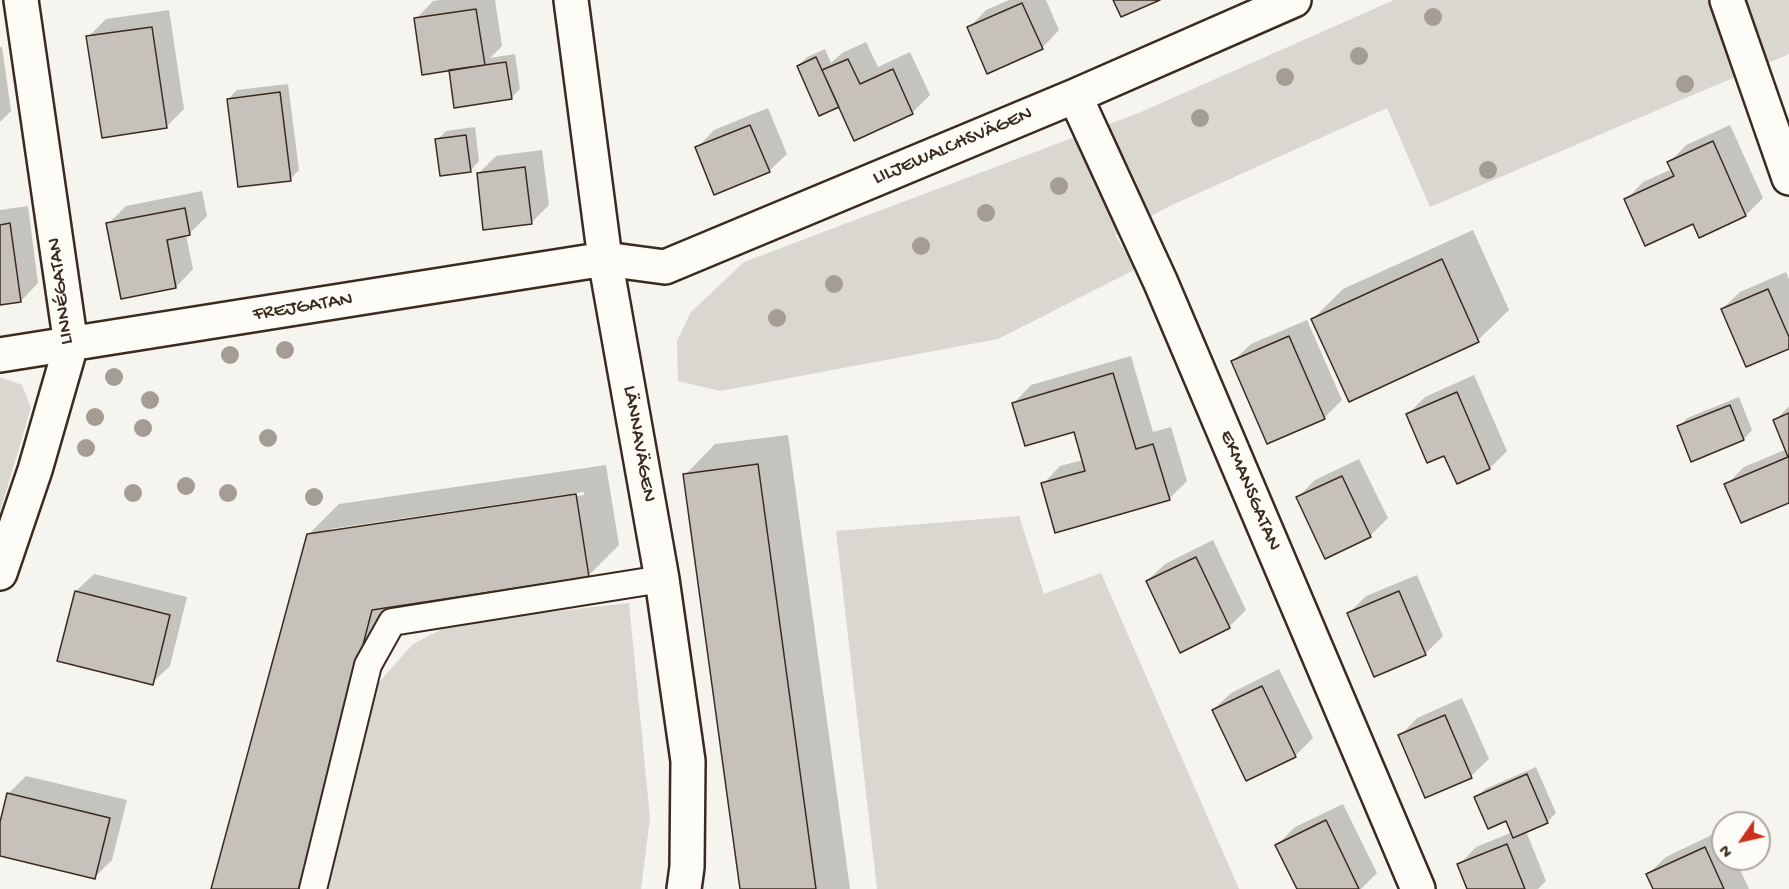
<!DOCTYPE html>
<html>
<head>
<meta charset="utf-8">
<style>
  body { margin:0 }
  #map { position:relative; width:1789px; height:889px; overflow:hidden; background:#f5f4ee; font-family:"Gochi Hand",sans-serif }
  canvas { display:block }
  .north { position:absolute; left:1711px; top:811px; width:60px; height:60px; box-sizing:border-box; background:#fdfcf7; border:2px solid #afa8a0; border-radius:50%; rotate:236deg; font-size:16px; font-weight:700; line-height:24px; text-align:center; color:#3b2a1e }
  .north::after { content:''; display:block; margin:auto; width:21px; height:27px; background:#c8321e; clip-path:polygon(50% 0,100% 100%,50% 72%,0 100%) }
</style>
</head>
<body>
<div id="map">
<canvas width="1789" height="889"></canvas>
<div class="north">N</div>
</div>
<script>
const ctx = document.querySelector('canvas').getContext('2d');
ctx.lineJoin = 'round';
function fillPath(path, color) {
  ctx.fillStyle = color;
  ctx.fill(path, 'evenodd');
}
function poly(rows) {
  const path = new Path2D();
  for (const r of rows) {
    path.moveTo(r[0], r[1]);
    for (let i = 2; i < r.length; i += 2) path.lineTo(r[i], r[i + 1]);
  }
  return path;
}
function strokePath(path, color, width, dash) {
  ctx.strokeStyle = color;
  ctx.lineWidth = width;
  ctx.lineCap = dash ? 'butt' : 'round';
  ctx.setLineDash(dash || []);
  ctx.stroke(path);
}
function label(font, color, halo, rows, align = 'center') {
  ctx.font = font + ' "Gochi Hand",sans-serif';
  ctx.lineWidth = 6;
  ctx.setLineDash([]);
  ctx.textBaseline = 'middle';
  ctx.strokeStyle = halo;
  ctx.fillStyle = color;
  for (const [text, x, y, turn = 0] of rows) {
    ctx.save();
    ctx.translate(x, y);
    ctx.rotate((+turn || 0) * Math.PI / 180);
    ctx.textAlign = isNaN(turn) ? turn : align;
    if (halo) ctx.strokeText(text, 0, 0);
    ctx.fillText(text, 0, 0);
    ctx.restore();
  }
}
const green = poly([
  [1394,0,1789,0,1789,54,1430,207,1387,108,1170,206,1115,235,1136,269,998,339,720,391,678,381,677,341,691,312,744,262,1141,112],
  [0,377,22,385,31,408,0,512],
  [1019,516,1044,594,1101,573,1239,889,877,889,836,531],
  [629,603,650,818,641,889,324,889,374,688,413,644,454,623]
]);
const shadow = poly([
  [441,0,495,0,502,46,490,58,515,54,520,89,511,98,451,69,416,19,433,1],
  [1009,0,1046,0,1059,30,1042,48,969,28,986,10],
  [169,10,184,109,166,127,88,37,106,19],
  [866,42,878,67,910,52,930,95,912,113,840,105,798,66,807,57,825,49,831,63,842,53],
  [0,47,2,47,11,111,0,122],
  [288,84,299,170,290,179,228,99,237,90],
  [768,108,787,154,769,171,697,148,714,130],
  [1730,125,1763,198,1746,215,1700,236,1694,222,1626,200,1643,182,1672,169,1669,163,1686,145],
  [475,127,479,161,471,170,437,140,446,131],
  [542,150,549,205,531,223,478,174,496,156],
  [202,191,207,216,189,234,186,235,193,269,176,287,108,224,126,206],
  [28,206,38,283,21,301,0,304,0,210],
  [1473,230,1509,310,1478,340,1313,319,1343,289],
  [1786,272,1789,279,1789,347,1722,309,1740,292],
  [1307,320,1342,400,1324,418,1233,361,1251,344],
  [1131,356,1153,432,1171,427,1187,481,1169,499,1043,484,1060,466,1083,460,1075,430,1014,403,1031,385],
  [1474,375,1507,451,1490,468,1445,454,1408,414,1425,397],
  [1739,397,1752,430,1744,439,1679,427,1687,418],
  [1789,406,1789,501,1726,485,1744,467,1787,449,1775,421],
  [788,435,850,889,742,889,685,475,715,444],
  [1359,459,1388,518,1370,536,1298,497,1315,480],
  [606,465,619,545,588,576,395,605,321,889,213,889,309,534,339,504],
  [584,492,584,495,330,532,330,529],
  [1213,540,1246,610,1229,627,1147,581,1165,564],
  [94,574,187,597,170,666,152,683,76,591],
  [1417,575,1443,636,1425,654,1348,614,1366,596],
  [1279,669,1313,738,1295,756,1247,779,1213,710,1231,693],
  [1462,698,1489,759,1471,776,1400,736,1417,718],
  [1536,767,1556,813,1547,822,1526,831,1546,881,1538,889,1469,889,1459,865,1476,847,1513,832,1507,819,1476,798,1485,789],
  [26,776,127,800,112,860,95,877,0,854,0,829,9,793],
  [1343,804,1377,873,1361,889,1299,889,1277,845,1295,827],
  [1722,830,1723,859,1735,859,1749,889,1655,889,1648,874,1666,857]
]);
const building = poly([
  [1113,0,1160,0,1121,17,1113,0],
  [1022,3,1043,49,987,74,967,27,1022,3],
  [476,9,485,65,422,75,414,18,476,9],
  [152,27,167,128,102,138,86,36,152,27],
  [816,57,839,107,819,116,797,66,816,57],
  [848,59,860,84,893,69,913,114,854,141,822,70,848,59],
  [506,62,512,99,454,108,449,70,506,62],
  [280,92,291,181,238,187,227,99,280,92],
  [750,125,770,172,714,195,695,147,750,125],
  [466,135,471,172,440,176,435,139,466,135],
  [1713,141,1746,216,1699,238,1693,224,1645,246,1624,199,1674,176,1667,162,1713,141],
  [525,167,532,224,483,230,477,173,525,167],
  [185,208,190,235,167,240,176,288,121,299,106,223,185,208],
  [10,223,21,302,0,305,0,225,10,223],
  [1442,259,1479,342,1349,402,1311,319,1442,259],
  [1768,289,1789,337,1789,349,1746,367,1721,309,1768,289],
  [1289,336,1325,419,1267,444,1231,361,1289,336],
  [1113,373,1136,449,1153,444,1170,500,1055,533,1041,483,1085,471,1074,432,1025,446,1012,403,1113,373],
  [1457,392,1490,469,1457,484,1444,456,1427,463,1406,414,1457,392],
  [1730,405,1744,440,1691,462,1677,426,1730,405],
  [1789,413,1789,503,1741,523,1724,484,1788,457,1773,420,1789,413],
  [758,464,816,889,740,889,683,474,758,464],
  [1342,476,1371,537,1325,559,1296,497,1342,476],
  [576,494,589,577,372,610,300,889,211,889,307,534,576,494],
  [1196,557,1230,628,1180,653,1146,581,1196,557],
  [75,591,170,615,153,685,57,661,75,591],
  [1399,591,1426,655,1374,677,1347,613,1399,591],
  [1262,686,1296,757,1246,781,1212,710,1262,686],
  [1445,715,1472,778,1425,798,1398,735,1445,715],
  [1527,774,1548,823,1513,838,1506,821,1488,829,1474,797,1527,774],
  [7,793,110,818,95,879,0,856,0,822,7,793],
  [1326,820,1359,889,1297,889,1275,845,1326,820],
  [1507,844,1525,889,1467,889,1457,864,1507,844],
  [1705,847,1724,889,1653,889,1646,874,1705,847]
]);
const service = poly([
  [313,889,368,665,392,622,662,579]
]);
const minor = poly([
  [571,0,605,259,662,579,688,761,687,867,684,889],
  [1727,0,1789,178],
  [1075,96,1161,283,1418,889],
  [0,355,605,259,665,267,1075,96,1294,0],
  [0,573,35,470,71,345,21,0]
]);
const trees = [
  [1433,17],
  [1359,56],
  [1285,77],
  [1685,84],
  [1200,118],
  [1488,170],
  [1059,186],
  [986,213],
  [921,246],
  [834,284],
  [777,318],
  [285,350],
  [230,355],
  [114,377],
  [150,400],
  [95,417],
  [143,428],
  [268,438],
  [86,448],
  [186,486],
  [133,493],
  [228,493],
  [314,497]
];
const streetNames = [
  ["LILJEWALCHSVÄGEN",953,147,-23],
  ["LINNÉGATAN",62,291,-97],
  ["FREJGATAN",303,308,-9],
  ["LÄNNAVÄGEN",638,444,80],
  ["EKMANSGATAN",1249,491,67]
];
fillPath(green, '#dad6d0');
fillPath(shadow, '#0003');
fillPath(building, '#c7c1bb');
strokePath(building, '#3b2a1e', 1.5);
strokePath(service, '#3b2a1e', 30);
strokePath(minor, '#3b2a1e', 38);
strokePath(service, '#fdfcf7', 26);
strokePath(minor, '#fdfcf7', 33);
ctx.fillStyle = '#a59d94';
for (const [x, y] of trees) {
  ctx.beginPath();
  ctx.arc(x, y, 9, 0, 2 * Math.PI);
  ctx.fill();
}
label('20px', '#3b2a1e', '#fdfcf7', streetNames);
</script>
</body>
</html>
